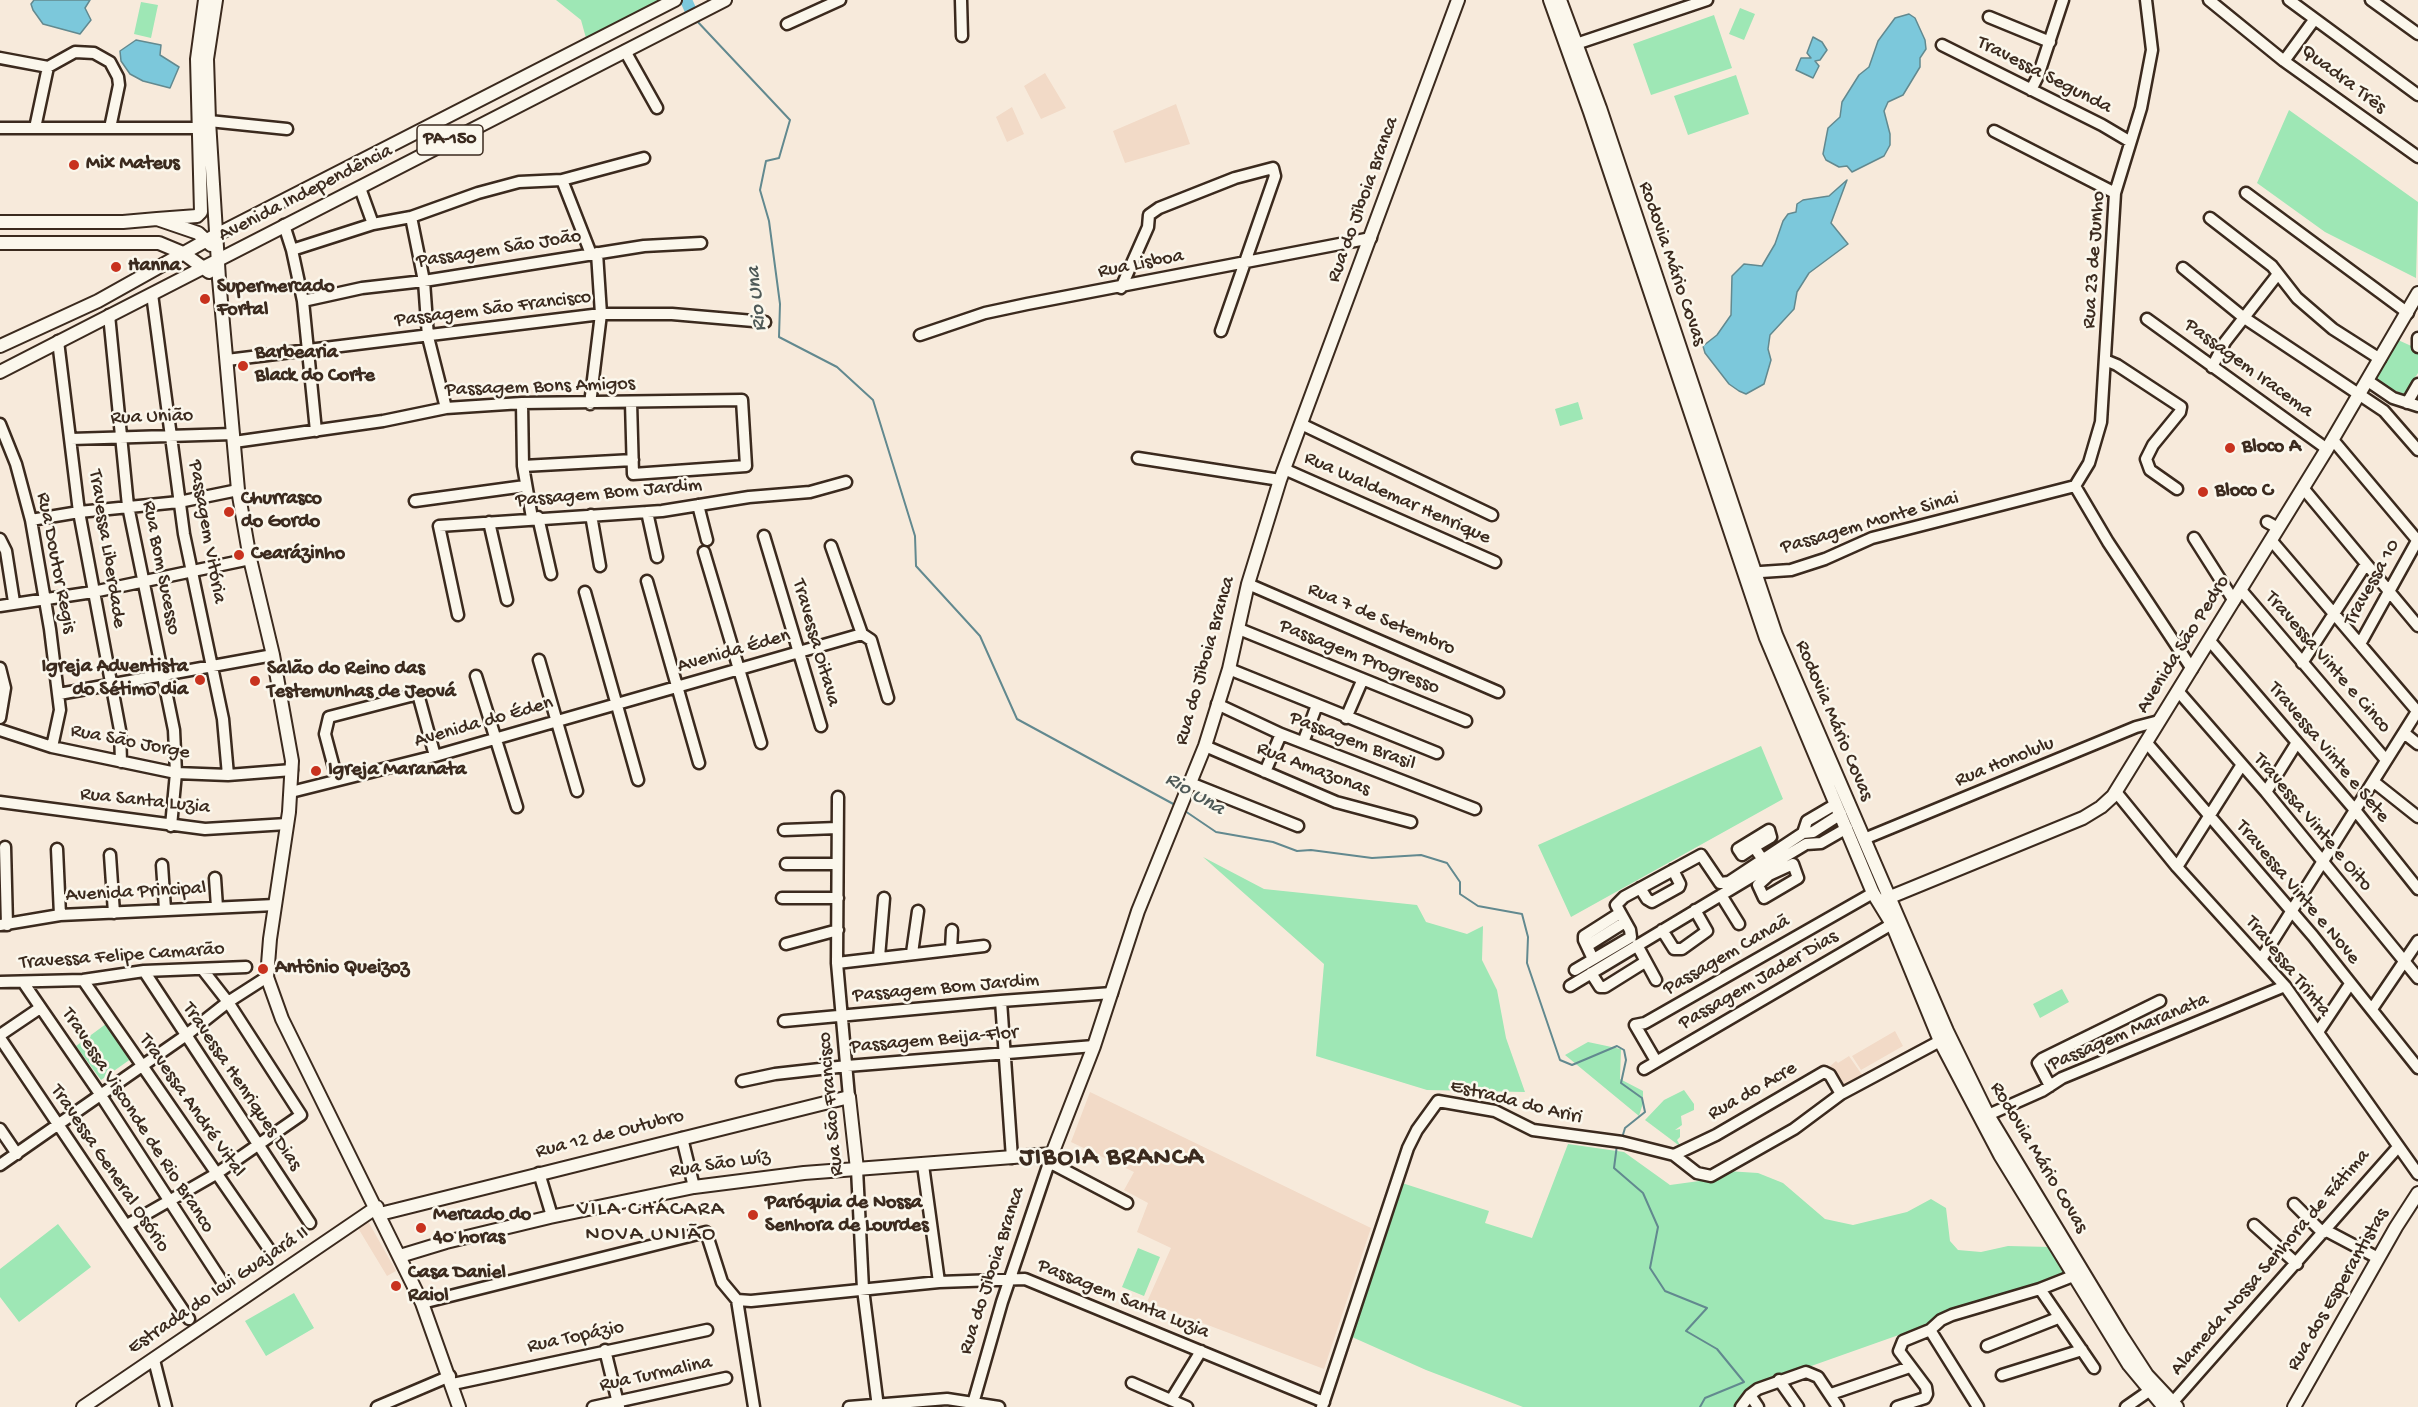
<!DOCTYPE html>
<html>
<head>
<meta charset="utf-8">
<style>
  body { margin:0 }
  canvas { display:block; background:#f7eadb }
</style>
</head>
<body>
<canvas width="2418" height="1407"></canvas>
<script>
const ctx = document.querySelector('canvas').getContext('2d');
ctx.lineJoin = 'round';
function fillPath(path, color) {
  ctx.fillStyle = color;
  ctx.fill(path, 'evenodd');
}
function poly(rows) {
  const path = new Path2D();
  for (const r of rows) {
    path.moveTo(r[0], r[1]);
    for (let i = 2; i < r.length; i += 2) path.lineTo(r[i], r[i + 1]);
  }
  return path;
}
function strokePath(path, color, width, dash) {
  ctx.strokeStyle = color;
  ctx.lineWidth = width;
  ctx.lineCap = dash ? 'butt' : 'round';
  ctx.setLineDash(dash || []);
  ctx.stroke(path);
}
function label(font, color, halo, rows, align = 'center') {
  ctx.font = font + ' "Gochi Hand",sans-serif';
  ctx.lineWidth = 5;
  ctx.setLineDash([]);
  ctx.textBaseline = 'middle';
  ctx.strokeStyle = halo;
  ctx.fillStyle = color;
  for (const [text, x, y, turn = 0] of rows) {
    ctx.save();
    ctx.translate(x, y);
    ctx.rotate((+turn || 0) * Math.PI / 180);
    ctx.textAlign = isNaN(turn) ? turn : align;
    if (halo) ctx.strokeText(text, 0, 0);
    ctx.fillText(text, 0, 0);
    ctx.restore();
  }
}
const built = poly([
  [1045,73,1066,108,1041,119,1024,86],
  [1176,104,1190,144,1125,163,1113,131],
  [1012,107,1024,134,1007,142,996,117],
  [1895,1031,1903,1046,1861,1070,1852,1056],
  [1849,1056,1865,1079,1843,1091,1828,1068,1836,1061,1838,1063],
  [1090,1092,1371,1228,1324,1369,1147,1302,1171,1248,1137,1232,1148,1203,1124,1190,1134,1172,1071,1142],
  [368,1221,396,1271,387,1276,358,1228]
]);
const green = poly([
  [556,0,662,0,586,38,581,20],
  [141,2,158,5,151,38,134,34],
  [1740,8,1755,14,1744,40,1729,34],
  [1714,15,1732,68,1651,95,1633,44],
  [1736,75,1749,114,1688,135,1674,96],
  [2289,110,2418,202,2416,278,2325,232,2257,183],
  [2398,340,2418,349,2418,373,2404,394,2373,382],
  [1578,402,1583,419,1560,426,1555,409],
  [1761,746,1783,799,1571,917,1538,845],
  [1203,857,1264,889,1417,905,1426,922,1467,934,1483,926,1482,960,1497,990,1506,1038,1525,1092,1427,1090,1316,1056,1324,964],
  [2062,989,2069,1002,2040,1018,2033,1004],
  [110,1021,135,1056,101,1080,76,1046],
  [1588,1042,1621,1049,1620,1079,1643,1091,1643,1103,1639,1116,1565,1055],
  [1684,1090,1694,1104,1694,1110,1681,1116,1682,1125,1675,1130,1680,1129,1680,1137,1677,1140,1681,1147,1645,1120,1664,1100],
  [1568,1144,1624,1152,1670,1185,1714,1179,1727,1171,1758,1173,1783,1183,1825,1219,1853,1225,1907,1212,1931,1199,1946,1208,1950,1241,1958,1250,1981,1252,2008,1246,2051,1247,2068,1275,1752,1387,1738,1407,1523,1407,1426,1370,1352,1337,1402,1183,1489,1211,1485,1223,1532,1238],
  [58,1224,91,1267,19,1322,0,1297,0,1269],
  [1138,1248,1160,1257,1144,1296,1122,1287],
  [294,1293,314,1328,266,1356,245,1321]
]);
const water = poly([
  [34,0,90,0,85,8,91,20,80,34,43,24,33,10,31,4,34,0],
  [1909,14,1915,18,1925,40,1926,49,1920,58,1920,67,1903,95,1888,102,1884,111,1890,134,1890,145,1884,156,1852,172,1847,166,1839,167,1826,160,1823,154,1828,128,1840,117,1842,102,1859,75,1869,67,1878,41,1895,18,1909,14],
  [1813,37,1822,42,1827,50,1820,60,1815,61,1819,66,1813,78,1796,70,1801,58,1811,58,1807,53,1813,37],
  [136,40,161,45,160,55,179,67,170,88,143,81,130,74,121,61,120,51,136,40],
  [1847,180,1831,223,1848,244,1809,273,1797,292,1794,309,1770,335,1768,349,1771,360,1764,384,1746,394,1739,391,1729,384,1705,353,1703,346,1717,335,1731,315,1732,276,1744,264,1762,266,1775,244,1783,221,1788,214,1796,212,1797,204,1803,200,1829,196,1847,180]
]);
const stream = poly([
  [696,20,790,120,779,158,766,161,760,190,769,221,780,304,779,337,837,367,873,400,915,536,916,566,980,636,1017,719,1177,806],
  [1185,811,1216,832,1273,842,1297,851,1311,850,1372,858,1421,855,1447,863,1460,882,1460,894,1478,906,1522,914,1528,937,1527,963,1560,1060,1572,1065,1617,1046,1624,1050,1626,1060,1621,1083,1642,1098,1645,1112,1625,1128,1622,1138],
  [1617,1145,1614,1168,1643,1193,1658,1227,1650,1268,1665,1291,1707,1308,1686,1331,1717,1349,1744,1382,1705,1398,1700,1407]
]);
const river = poly([
  [686,0,694,18]
]);
const minor = poly([
  [961,0,962,36],
  [2209,0,2284,61,2418,157],
  [2289,0,2418,95],
  [2371,0,2418,34],
  [1989,17,2050,42],
  [787,24,840,0],
  [1576,44,1707,0],
  [1942,45,2102,125,2129,141],
  [625,51,657,108],
  [0,58,48,67],
  [2284,61,2314,20],
  [48,67,75,52,94,53,110,62,118,77,119,85,110,128],
  [2031,90,2038,76,2063,0],
  [209,121,287,129],
  [0,128,199,128],
  [35,128,48,67],
  [1994,131,2115,193],
  [562,180,591,254],
  [360,188,373,224],
  [2246,193,2408,313],
  [411,217,424,281,428,337,446,408],
  [2210,218,2272,266,2297,298,2333,329,2380,359],
  [284,225,292,250,303,301,316,431],
  [292,250,373,224,411,217,478,193,519,182,562,180,644,158],
  [2183,268,2243,317,2384,411,2418,450],
  [1121,288,1148,227,1149,215,1159,208,1235,178,1273,168,1275,176,1221,331],
  [152,294,184,534,223,719,228,775],
  [303,301,362,288,424,281,644,246,701,243],
  [109,315,128,506,174,730,176,773,171,826],
  [2147,319,2327,449],
  [920,335,985,313,1027,304,1371,238],
  [2418,338,2418,347],
  [58,341,79,512,120,730,121,762],
  [227,360,601,314,672,314,765,322],
  [2105,360,2117,365,2181,407,2180,412,2153,445,2146,459,2150,470,2177,489],
  [2212,367,2225,342,2278,274],
  [2368,381,2393,398,2418,406],
  [522,403,523,466,532,518],
  [2407,403,2418,384],
  [590,404,601,314,597,253],
  [0,424,16,464,31,520,50,629,60,710,52,747],
  [1301,424,1492,515],
  [71,439,233,434],
  [2333,440,2418,541],
  [234,442,383,421,446,408,522,403,742,400,746,466,633,474,631,402],
  [1138,458,1280,480],
  [523,466,633,460],
  [1284,469,1495,562],
  [2075,486,2089,463,2101,422,2115,193,2141,108,2152,50,2146,0],
  [2075,486,2108,542,2192,669],
  [2303,488,2418,626],
  [415,501,525,486],
  [698,505,707,540],
  [647,512,657,557],
  [591,515,600,566],
  [538,517,551,574],
  [31,520,79,512,179,502,238,490],
  [489,522,507,600],
  [2267,522,2278,528],
  [764,536,821,726],
  [2194,538,2234,601],
  [0,539,6,551,14,602],
  [2271,540,2417,711],
  [831,546,862,634],
  [704,552,761,743],
  [1746,573,1791,570,1825,559,1872,538,2075,486],
  [647,581,699,763],
  [1248,584,1498,692],
  [2241,590,2386,760],
  [585,592,638,780],
  [0,606,93,592,250,559],
  [458,615,439,526,662,511,749,497,810,492,846,482],
  [1239,629,1466,721],
  [862,634,871,640,888,698],
  [2210,641,2355,810,2418,889],
  [2360,644,2417,541],
  [539,660,577,791],
  [2302,663,2366,564],
  [0,668,5,688,0,718],
  [1229,669,1437,753],
  [476,676,517,807],
  [2178,691,2266,792,2418,978],
  [59,694,273,655],
  [1217,704,1281,734,1475,809],
  [1346,718,1362,681],
  [0,730,52,747,176,773,228,775,292,770],
  [2404,733,2418,744],
  [1304,740,1317,705],
  [2146,742,2313,936,2418,1068],
  [1205,746,1336,802,1411,822],
  [1265,772,1281,734],
  [337,779,325,734,329,717,418,694,435,756],
  [2374,782,2418,817],
  [1190,783,1298,826],
  [291,792,435,756,862,634],
  [2116,792,2177,867,2285,986,2418,1174],
  [2266,792,2296,744],
  [838,797,837,963,849,1097],
  [0,802,205,829,287,824],
  [784,830,837,828],
  [1803,833,1807,821,1836,804],
  [1864,839,2136,727,2159,721],
  [5,847,7,925],
  [1754,847,1742,855,1738,849,1769,830,1771,837,1754,847,1763,860],
  [57,849,60,915],
  [110,855,114,913],
  [786,864,837,864],
  [162,865,165,909],
  [2177,867,2241,766],
  [1766,868,1769,875,1758,885,1764,898,1798,878,1793,864,1769,875],
  [215,878,217,907],
  [1640,888,1647,899,1652,902,1679,887,1680,884,1673,870],
  [1721,895,1739,924],
  [782,898,838,898],
  [0,925,60,915,275,905],
  [1662,930,1674,949,1682,949,1707,931,1695,910],
  [786,944,838,930],
  [1637,945,1656,980],
  [1587,946,1625,922],
  [951,950,952,930],
  [912,953,918,911],
  [879,957,884,898],
  [2262,958,2418,710],
  [1593,959,1584,940,1584,936,1620,913],
  [837,963,984,946],
  [1575,970,1631,937,1630,930,1616,905,1624,897,1701,855,1720,883,1729,882,1803,833,1813,832,1841,814],
  [144,971,310,1223],
  [1591,973,1600,987,1605,987,1645,962],
  [83,980,271,1252],
  [0,982,83,980,144,971,246,967],
  [23,982,100,1094,221,1280],
  [1570,986,1806,844,1821,843,1847,828],
  [1001,1001,1012,1158],
  [2372,1009,2418,941],
  [784,1021,1001,1001,1112,993],
  [2318,1032,2350,984],
  [0,1035,40,1008],
  [0,1038,189,1319],
  [1656,1061,1635,1025,1645,1023,1873,893],
  [1644,1069,1892,924],
  [742,1081,775,1074,847,1066,1094,1046],
  [2050,1086,2038,1063,2042,1059,2160,1001],
  [1988,1115,2042,1091,2062,1078,2285,986],
  [0,1129,17,1154],
  [682,1138,694,1187],
  [1674,1155,1716,1135,1824,1072,1830,1075,1841,1094],
  [1049,1162,1127,1203],
  [0,1165,185,1036,228,1002,267,977],
  [923,1165,939,1282],
  [857,1169,863,1289,878,1407],
  [539,1173,552,1216],
  [2294,1204,2323,1233],
  [127,1225,216,1174,301,1115,228,1002,203,970],
  [2254,1225,2297,1264],
  [2325,1230,2378,1258],
  [2040,1289,2094,1368],
  [737,1300,751,1301,939,1282,1025,1279,1324,1402],
  [422,1303,706,1232,722,1282,737,1300,754,1407],
  [1930,1330,1941,1320,1952,1315,2040,1289,2073,1276],
  [1987,1346,2058,1318],
  [605,1350,619,1407],
  [154,1360,166,1407],
  [2002,1375,2082,1350],
  [1779,1380,1798,1407],
  [1132,1383,1187,1407],
  [453,1384,707,1330],
  [1831,1394,1910,1367],
  [1750,1395,1758,1407],
  [1171,1400,1201,1351],
  [2172,1403,2398,1147],
  [377,1407,450,1376],
  [593,1407,726,1378],
  [849,1407,947,1399,999,1407],
  [972,1407,1002,1302,1052,1154],
  [1322,1407,1408,1148,1417,1130,1438,1101,1495,1111,1533,1130,1622,1142,1674,1155,1697,1173,1711,1176,1794,1129,1841,1094,1940,1041],
  [1741,1407,1750,1395,1758,1389,1806,1372,1818,1377,1838,1407],
  [1897,1407,1925,1398,1927,1394,1926,1387,1899,1351,1903,1341,1930,1330,1978,1407],
  [2126,1407,2149,1391]
]);
const major = poly([
  [216,0,207,59,209,121,219,279,238,490,250,559,273,655,292,761,289,812,270,939,267,977,282,1019,422,1303,459,1407],
  [1550,0,1590,112,1766,638,1873,893,1892,924,1940,1041,2000,1155,2129,1365,2164,1407],
  [1560,0,1600,108,1776,635,1947,1031,1988,1115,2121,1335,2147,1375,2177,1407],
  [157,219,197,216,201,212,197,59,205,0],
  [0,222,123,222,157,219,198,233,211,245],
  [0,243,159,243,183,253,209,272],
  [0,346,98,301,216,235,675,0],
  [0,372,725,0],
  [1883,900,2083,818,2101,807,2113,796,2327,449,2418,293],
  [380,1214,849,1097,857,1169],
  [400,1256,446,1242,550,1217,694,1187,804,1173,1052,1154,1094,1046,1138,911,1205,746,1229,669,1248,584,1280,480,1458,0],
  [83,1407,377,1207],
  [2294,1407,2396,1227,2418,1193]
]);
const markers = [
  [74,165,6,"#c8321e"],
  [116,267,6,"#c8321e"],
  [205,299,6,"#c8321e"],
  [243,366,6,"#c8321e"],
  [2230,448,6,"#c8321e"],
  [2203,492,6,"#c8321e"],
  [229,512,6,"#c8321e"],
  [239,555,6,"#c8321e"],
  [200,680,6,"#c8321e"],
  [255,681,6,"#c8321e"],
  [316,771,6,"#c8321e"],
  [263,969,6,"#c8321e"],
  [753,1215,6,"#c8321e"],
  [421,1228,6,"#c8321e"],
  [396,1286,6,"#c8321e"]
];
const shields = [
  [450,140,66]
];
const shieldNames = [
  ["PA-150",450,140]
];
const streetNames = [
  ["Travessa Segunda",2044,76,27],
  ["Quadra Três",2343,80,37],
  ["Avenida Independência",306,194,-27],
  ["Rua do Jiboia Branca",1364,200,-70],
  ["Passagem São João",499,250,-9],
  ["Rua 23 de Junho",2095,260,-86],
  ["Rodovia Mário Covas",1671,264,71],
  ["Rua Lisboa",1141,265,-11],
  ["Passagem São Francisco",493,310,-7],
  ["Passagem Iracema",2248,369,36],
  ["Passagem Bons Amigos",540,388,-2],
  ["Rua União",152,418,-2],
  ["Passagem Bom Jardim",609,494,-5],
  ["Rua Waldemar Henrique",1397,499,24],
  ["Passagem Monte Sinai",1870,524,-16],
  ["Passagem Vitória",206,532,80],
  ["Travessa Liberdade",106,549,81],
  ["Rua Doutor Regis",55,563,79],
  ["Rua Bom Sucesso",160,568,79],
  ["Travessa 10",2373,583,-61],
  ["Rua 7 de Setembro",1381,620,23],
  ["Travessa Oitava",815,643,74],
  ["Avenida São Pedro",2184,645,-58],
  ["Avenida Éden",734,652,-16],
  ["Passagem Progresso",1359,658,22],
  ["Rua do Jiboia Branca",1206,661,-74],
  ["Travessa Vinte e Cinco",2327,663,49],
  ["Rodovia Mário Covas",1833,721,67],
  ["Avenida do Éden",484,723,-16],
  ["Passagem Brasil",1352,742,21],
  ["Rua São Jorge",130,743,11],
  ["Travessa Vinte e Sete",2328,753,50],
  ["Rua Honolulu",2005,763,-22],
  ["Rua Amazonas",1313,770,21],
  ["Rua Santa Luzia",145,802,6],
  ["Travessa Vinte e Oito",2312,823,50],
  ["Avenida Principal",136,893,-3],
  ["Travessa Vinte e Nove",2297,893,50],
  ["Passagem Canaã",1727,956,-30],
  ["Travessa Felipe Camarão",122,957,-4],
  ["Travessa Trinta",2287,967,51],
  ["Passagem Jader Dias",1759,981,-30],
  ["Passagem Bom Jardim",946,989,-5],
  ["Passagem Maranata",2129,1033,-23],
  ["Passagem Beija-Flor",934,1041,-5],
  ["Travessa Henriques Dias",241,1087,56],
  ["Rua do Acre",1753,1092,-30],
  ["Estrada do Ariri",1516,1103,14],
  ["Rua São Francisco",832,1104,-95],
  ["Travessa André Vital",191,1106,55],
  ["Travessa Visconde de Rio Branco",137,1121,57],
  ["Rua 12 de Outubro",610,1135,-14],
  ["Rodovia Mário Covas",2038,1158,59],
  ["Rua São Luíz",720,1165,-9],
  ["Travessa General Osório",109,1169,56],
  ["Alameda Nossa Senhora de Fátima",2271,1263,-49],
  ["Rua do Jiboia Branca",993,1271,-72],
  ["Rua dos Esperantistas",2339,1290,-60],
  ["Estrada do Icui Guajará II",219,1291,-34],
  ["Passagem Santa Luzia",1123,1300,22],
  ["Rua Topázio",576,1338,-12],
  ["Rua Turmalina",656,1375,-12]
];
const poiNames = [
  ["Mix Mateus",86,165],
  ["Hanna",128,267],
  ["Supermercado",217,288],
  ["Fortal",217,311],
  ["Barbearia",255,354],
  ["Black do Corte",255,377],
  ["Bloco A",2242,448],
  ["Bloco C",2215,492],
  ["Churrasco",241,500],
  ["do Gordo",241,523],
  ["Cearázinho",251,555],
  ["Igreja Adventista",188,668,"right"],
  ["do Sétimo dia",188,691,"right"],
  ["Salão do Reino das",267,670],
  ["Testemunhas de Jeová",267,693],
  ["Igreja Maranata",328,771],
  ["Antônio Queizoz",275,969],
  ["Paróquia de Nossa",765,1204],
  ["Senhora de Lourdes",765,1227],
  ["Mercado do",433,1216],
  ["40 horas",433,1239],
  ["Casa Daniel",408,1274],
  ["Raiol",408,1297]
];
const waterNames = [
  ["Rio Una",758,299,-96],
  ["Rio Una",1194,795,31]
];
const quarterNames = [
  ["VILA CHÁCARA",651,1211],
  ["NOVA UNIÃO",651,1236]
];
const districtNames = [
  ["JIBOIA BRANCA",1112,1159]
];
fillPath(built, '#f2dac7');
fillPath(green, '#9ee7b5');
fillPath(water, '#7cc8db');
strokePath(water, '#62898f', 1.5);
strokePath(stream, '#62898f', 2);
strokePath(river, '#7cc8db', 12);
strokePath(minor, '#3b2a1e', 15);
strokePath(major, '#3b2a1e', 16);
strokePath(minor, '#fbf7ec', 10);
strokePath(major, '#fbf7ec', 12);
for (const [x, y, r, color] of markers) {
  const dot = new Path2D();
  dot.arc(x, y, r, 0, 2 * Math.PI);
  ctx.fillStyle = color;
  ctx.fill(dot);
  strokePath(dot, '#fbf7ec', 2);
}
for (const [x, y, w] of shields) {
  const box = new Path2D();
  box.roundRect(x - w / 2, y - 15, w, 30, 4.5);
  ctx.fillStyle = '#fbf7ec';
  ctx.fill(box);
  strokePath(box, '#3b2a1e', 1.5);
}
label('bold 18px', '#3b2a1e', null, shieldNames);
label('20px', '#3b2a1e', '#fbf7ec', streetNames);
label('bold 20px', '#3b2a1e', '#fbf7ec', poiNames, 'left');
label('italic 21px', '#4e5957', '#fbf7ec', waterNames);
ctx.letterSpacing = '1.5px';
label('22px', '#3b2a1e', '#fbf7ec', quarterNames);
ctx.letterSpacing = '0px';
ctx.letterSpacing = '1.5px';
label('bold 26px', '#3b2a1e', '#fbf7ec', districtNames);
ctx.letterSpacing = '0px';
</script>
</body>
</html>
